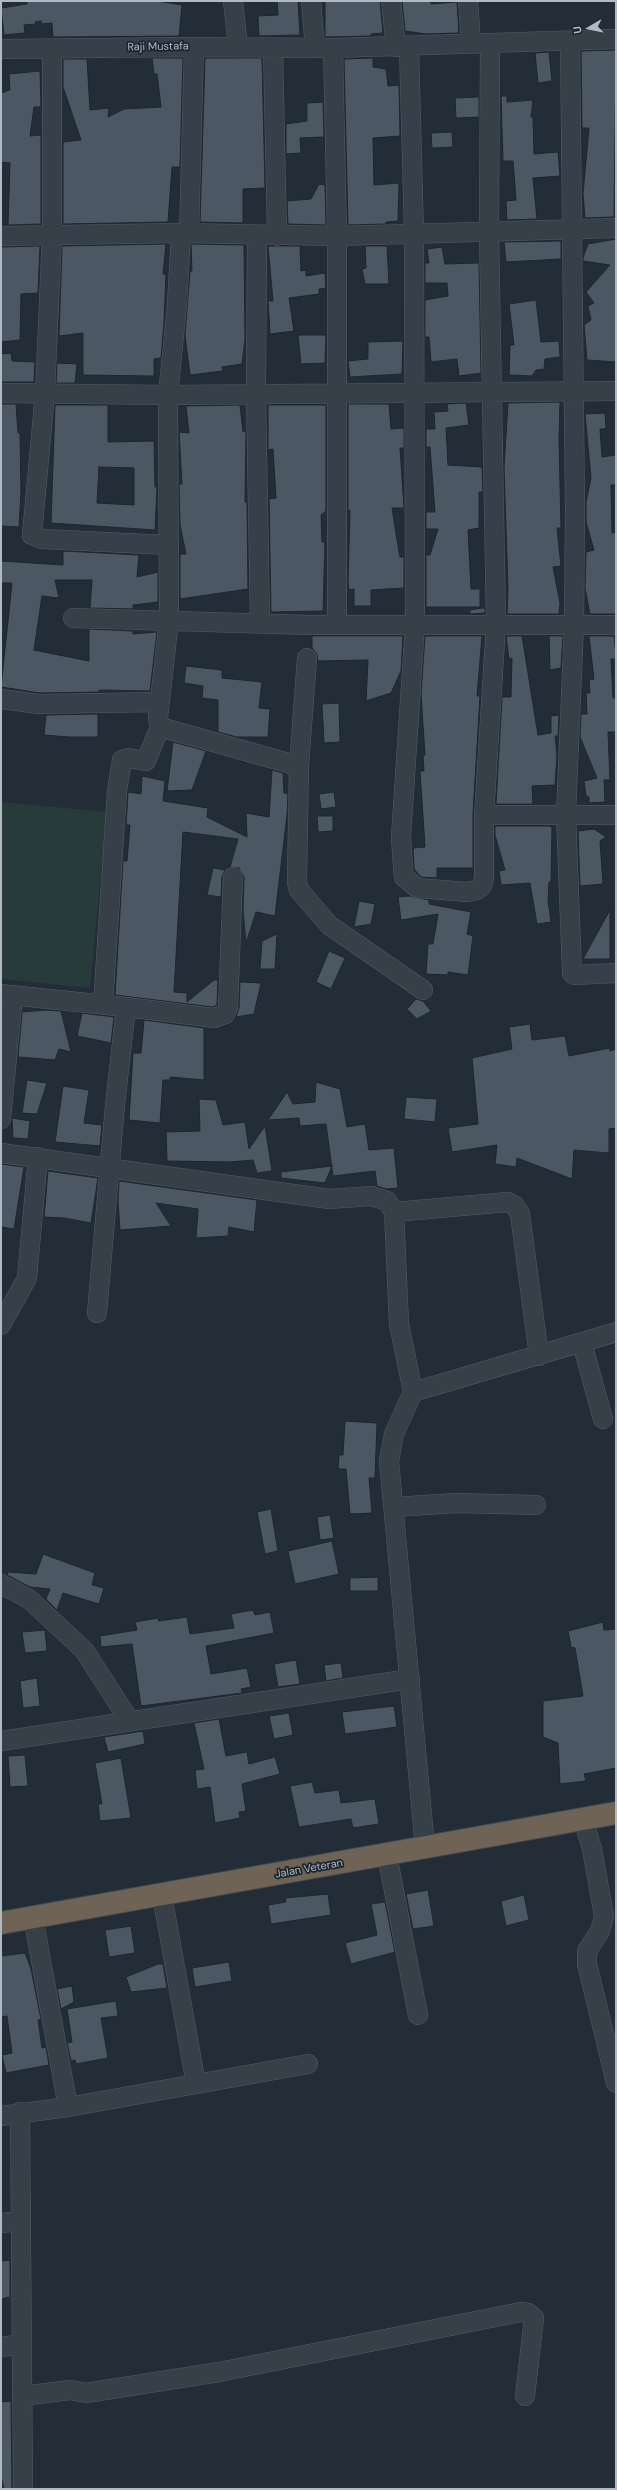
<!DOCTYPE html>
<html>
<head>
<meta charset="utf-8">
<style>
  body { margin:0 }
  #map { position:relative; width:617px; height:2490px; overflow:hidden; background:#232d38; font-family:"DM Sans",sans-serif }
  canvas { display:block }
  .frame { position:absolute; inset:0; border:2px solid #b2b9c5; pointer-events:none }
  .north { position:absolute; left:569px; top:8px; width:40px; height:40px; -webkit-text-stroke:3px #1c242d; paint-order:stroke; rotate:261deg; font-size:11px; font-weight:700; line-height:16px; text-align:center; color:#b2b9c5 }
  .north::after { content:''; display:block; margin:auto; width:14px; height:18px; background:#b2b9c5; clip-path:polygon(50% 0,100% 100%,50% 72%,0 100%) }
</style>
</head>
<body>
<div id="map">
<canvas width="617" height="2490"></canvas>
<div class="frame"></div>
<div class="north">U</div>
</div>
<script>
const ctx = document.querySelector('canvas').getContext('2d');
ctx.lineJoin = 'round';
function fillPath(path, color) {
  ctx.fillStyle = color;
  ctx.fill(path, 'evenodd');
}
function poly(rows) {
  const path = new Path2D();
  for (const r of rows) {
    path.moveTo(r[0], r[1]);
    for (let i = 2; i < r.length; i += 2) path.lineTo(r[i], r[i + 1]);
  }
  return path;
}
function strokePath(path, color, width, dash) {
  ctx.strokeStyle = color;
  ctx.lineWidth = width;
  ctx.lineCap = dash ? 'butt' : 'round';
  ctx.setLineDash(dash || []);
  ctx.stroke(path);
}
function label(font, color, halo, rows, align = 'center') {
  ctx.font = font + ' "DM Sans",sans-serif';
  ctx.lineWidth = 3.5;
  ctx.setLineDash([]);
  ctx.textBaseline = 'middle';
  ctx.strokeStyle = halo;
  ctx.fillStyle = color;
  for (const [text, x, y, turn = 0] of rows) {
    ctx.save();
    ctx.translate(x, y);
    ctx.rotate((+turn || 0) * Math.PI / 180);
    ctx.textAlign = isNaN(turn) ? turn : align;
    if (halo) ctx.strokeText(text, 0, 0);
    ctx.fillText(text, 0, 0);
    ctx.restore();
  }
}
const green = poly([
  [1,802,107,812,90,988,1,979]
]);
const building = poly([
  [27,1,157,1,182,5,179,36,53,37,52,23,42,24,41,21,35,22,36,24,24,25,25,33,4,35,1,8,27,4,27,1],
  [277,1,298,1,300,35,259,36,258,16,278,15,277,1],
  [325,1,380,1,383,33,371,34,371,36,325,37,325,1],
  [402,1,431,1,431,4,457,2,459,33,426,34,405,31,402,1],
  [616,50,614,217,585,218,583,194,589,128,582,128,581,51,616,50],
  [549,52,552,81,538,83,535,53,549,52],
  [152,58,183,58,180,167,172,167,168,222,63,224,63,142,81,140,63,87,63,59,87,59,90,110,109,108,108,117,124,109,161,107,157,74,154,74,152,58],
  [205,58,262,58,265,188,243,189,243,223,200,222,205,58],
  [373,58,373,67,386,69,388,86,399,85,400,136,373,138,374,185,399,183,398,221,386,222,386,224,348,225,344,59,373,58],
  [40,71,41,107,34,107,30,136,41,135,41,224,8,225,10,163,1,162,1,93,10,90,9,74,40,71],
  [501,96,507,96,507,102,533,100,531,117,533,117,534,154,558,152,560,176,533,178,537,219,507,220,506,201,516,200,513,161,503,161,501,96],
  [479,97,479,117,456,118,455,98,479,97],
  [323,102,324,137,300,138,301,153,286,154,286,124,307,121,307,103,323,102],
  [452,132,453,147,432,148,431,133,452,132],
  [319,184,325,185,326,225,288,224,287,201,311,199,319,184],
  [616,239,616,362,587,360,584,325,591,320,588,306,594,303,586,292,610,265,583,261,583,258,588,244,616,239],
  [561,241,561,259,506,262,504,242,561,241],
  [166,244,163,274,166,274,164,323,161,358,154,359,154,376,83,375,83,333,59,336,62,246,166,244],
  [191,244,244,245,245,339,242,364,222,367,223,371,190,375,185,335,190,271,192,271,191,244],
  [40,246,38,293,21,294,20,340,1,342,1,247,40,246],
  [268,246,300,246,301,271,306,270,306,276,325,273,326,288,319,289,319,294,289,298,294,331,270,334,268,301,273,301,268,246],
  [365,246,387,246,389,284,365,284,362,269,366,268,365,246],
  [442,247,445,264,479,263,481,373,459,376,457,359,431,362,429,337,425,337,425,300,448,296,447,283,425,283,425,263,429,263,427,249,442,247],
  [536,300,541,342,559,341,560,357,545,359,544,369,536,370,532,376,509,375,510,345,514,345,509,304,536,300],
  [298,335,326,335,325,363,301,364,298,335],
  [403,341,402,374,350,377,348,361,368,359,368,342,403,341],
  [11,353,12,361,35,362,34,382,1,382,1,354,11,353],
  [57,363,77,364,75,383,56,383,57,363],
  [560,402,559,440,561,528,557,528,561,566,553,567,560,603,559,614,507,614,508,588,504,468,508,403,560,402],
  [466,403,469,425,446,428,448,465,482,467,483,492,479,492,479,528,468,530,471,589,480,589,480,607,426,607,426,555,430,555,438,529,426,529,426,512,435,512,430,447,426,447,426,429,435,429,434,412,448,411,447,404,466,403],
  [1,404,16,404,18,433,20,433,21,492,19,527,1,526,1,404],
  [348,404,389,404,391,429,404,428,404,448,400,448,404,508,392,508,399,552,400,557,404,557,404,588,371,590,371,606,354,606,354,589,349,590,348,583,350,510,348,511,348,404],
  [55,405,108,405,108,442,154,441,155,487,157,487,155,530,51,523,55,405],
  [99,467,134,468,134,505,97,503,99,467],
  [240,405,243,432,246,431,245,502,247,502,248,589,180,599,180,554,186,554,180,525,179,484,182,484,179,432,189,433,186,406,240,405],
  [268,405,326,405,326,511,321,515,322,542,325,542,323,611,271,612,269,499,276,498,273,449,268,450,268,405],
  [605,413,606,429,600,429,602,457,616,455,616,485,611,485,612,533,616,532,616,614,590,614,585,588,586,552,594,550,586,522,586,502,591,478,585,414,605,413],
  [63,551,139,555,137,577,158,572,158,602,133,605,133,609,90,608,92,580,55,580,59,598,42,596,34,650,89,661,89,629,133,631,133,634,157,632,150,691,99,690,99,692,40,693,1,687,12,583,1,583,1,561,63,565,63,551],
  [482,608,485,608,485,613,470,614,470,610,482,608],
  [312,636,403,636,401,671,391,693,366,701,368,660,318,661,317,654,312,648,312,636],
  [425,636,482,636,477,696,480,696,473,814,473,868,437,868,437,878,421,877,414,869,413,848,425,847,420,771,424,771,423,755,425,755,421,694,425,636],
  [506,636,522,636,538,735,551,733,551,716,559,715,558,736,555,736,557,755,555,785,532,786,533,804,496,804,502,697,511,697,512,658,509,659,506,636],
  [549,636,563,636,561,668,550,670,549,636],
  [589,636,614,636,616,656,616,659,611,659,613,698,616,698,616,732,608,732,610,780,604,780,605,802,589,803,589,797,586,796,584,781,597,778,580,737,581,714,587,714,586,693,590,693,589,680,594,679,589,636],
  [186,666,222,670,222,678,262,682,259,708,270,709,268,737,237,737,218,732,218,700,202,698,203,686,184,683,186,666],
  [339,703,340,742,324,743,322,704,339,703],
  [98,714,98,737,69,737,44,735,46,715,98,714],
  [173,742,206,751,192,790,167,791,173,742],
  [272,770,283,773,284,793,288,794,287,815,275,916,256,912,246,943,243,911,244,877,239,868,230,867,238,839,183,832,174,992,187,993,187,1002,214,980,218,980,217,1005,213,1007,115,995,123,861,127,861,130,825,126,825,128,792,141,794,142,776,165,781,163,801,208,808,207,817,247,837,246,813,269,817,272,770],
  [334,792,336,807,321,809,319,794,334,792],
  [317,816,333,816,333,831,318,832,317,816],
  [495,826,550,826,552,828,551,882,549,882,548,901,551,922,537,924,530,883,501,885,499,871,505,870,495,835,495,826],
  [594,829,606,837,600,841,603,884,580,886,578,831,594,829],
  [213,868,225,870,222,877,221,897,207,895,213,868],
  [409,896,429,900,429,904,471,912,467,934,473,936,468,975,448,972,448,975,426,974,428,944,433,944,438,914,401,920,398,897,409,896],
  [359,901,375,904,371,924,354,927,359,901],
  [610,910,610,959,583,959,610,910],
  [277,934,275,969,260,969,262,941,277,934],
  [329,951,345,958,331,989,316,982,329,951],
  [240,982,261,983,254,1014,236,1017,239,1008,240,982],
  [416,999,423,1001,431,1011,417,1019,407,1009,416,999],
  [47,1010,61,1011,71,1052,59,1049,55,1060,18,1057,22,1012,47,1010],
  [82,1013,114,1017,111,1043,77,1036,82,1013],
  [144,1020,204,1028,204,1080,170,1077,170,1080,163,1080,160,1123,129,1120,133,1053,141,1053,144,1020],
  [530,1024,532,1040,565,1036,569,1056,610,1048,610,1051,616,1049,616,1128,609,1129,609,1153,574,1150,572,1179,517,1158,516,1167,495,1164,497,1145,452,1152,448,1128,478,1124,472,1058,512,1049,509,1027,530,1024],
  [27,1080,47,1083,37,1114,22,1113,27,1080],
  [316,1082,340,1089,347,1127,365,1124,369,1150,394,1148,398,1188,386,1189,377,1186,375,1171,333,1176,326,1124,300,1126,299,1118,268,1120,287,1092,293,1104,315,1102,316,1082],
  [63,1086,89,1090,84,1123,102,1125,100,1146,55,1142,63,1086],
  [406,1097,437,1099,435,1122,404,1119,406,1097],
  [199,1099,216,1100,223,1125,245,1122,249,1149,265,1126,272,1171,257,1173,253,1160,230,1162,167,1161,166,1132,200,1131,199,1099],
  [12,1118,30,1121,28,1139,13,1138,12,1118],
  [1,1164,24,1167,14,1229,1,1227,1,1164],
  [332,1166,325,1183,281,1178,281,1172,332,1166],
  [48,1171,98,1178,91,1223,64,1218,44,1217,48,1171],
  [119,1181,257,1200,254,1232,229,1227,228,1236,196,1238,198,1209,156,1203,171,1226,120,1230,118,1201,119,1181],
  [345,1421,377,1423,375,1478,369,1478,372,1513,350,1514,346,1469,338,1469,339,1455,343,1455,345,1421],
  [271,1509,278,1551,265,1554,257,1512,271,1509],
  [330,1515,334,1538,320,1540,317,1517,330,1515],
  [332,1541,339,1574,295,1584,288,1551,332,1541],
  [43,1554,95,1573,92,1585,104,1588,99,1604,63,1593,57,1610,46,1599,50,1589,30,1587,7,1575,8,1572,36,1574,43,1554],
  [378,1577,378,1591,350,1591,350,1578,378,1577],
  [253,1610,255,1615,270,1612,274,1633,206,1646,211,1674,247,1668,251,1687,241,1689,242,1693,141,1706,132,1644,101,1647,100,1636,137,1630,135,1622,158,1618,159,1621,187,1617,190,1634,234,1628,231,1614,253,1610],
  [603,1622,604,1630,616,1629,616,1768,584,1774,586,1781,560,1784,558,1743,543,1737,543,1701,583,1696,575,1648,571,1647,568,1631,603,1622],
  [45,1630,47,1651,25,1653,22,1632,45,1630],
  [296,1660,300,1684,278,1687,274,1664,296,1660],
  [341,1663,343,1678,326,1681,324,1665,341,1663],
  [37,1678,40,1706,23,1708,20,1681,37,1678],
  [394,1706,397,1727,345,1734,342,1712,394,1706],
  [289,1713,293,1735,274,1739,269,1716,289,1713],
  [219,1719,226,1756,247,1752,249,1764,275,1757,280,1774,242,1784,246,1811,239,1812,240,1818,215,1823,210,1787,197,1789,195,1770,204,1769,194,1723,219,1719],
  [143,1731,145,1744,108,1752,104,1737,143,1731],
  [25,1755,28,1786,10,1787,8,1756,25,1755],
  [121,1758,131,1818,100,1821,98,1804,102,1804,95,1763,121,1758],
  [312,1782,315,1793,339,1790,341,1803,375,1799,379,1824,353,1828,351,1819,299,1827,290,1786,312,1782],
  [428,1890,434,1926,413,1929,406,1894,428,1890],
  [328,1894,331,1915,271,1924,268,1905,286,1902,285,1898,328,1894],
  [524,1895,529,1920,506,1926,501,1901,524,1895],
  [385,1902,395,1952,351,1964,345,1943,377,1935,371,1904,385,1902],
  [131,1926,135,1953,109,1957,105,1930,131,1926],
  [25,1953,31,1969,41,2019,38,2020,42,2048,46,2047,49,2065,6,2073,2,2055,12,2053,7,2016,1,2017,1,1956,25,1953],
  [229,1962,232,1981,195,1987,192,1968,229,1962],
  [158,1964,163,1964,167,1988,131,1992,126,1977,158,1964],
  [72,1986,74,2002,61,2009,57,1989,72,1986],
  [116,2001,118,2016,101,2018,108,2058,76,2064,75,2060,71,2061,67,2043,72,2042,67,2009,116,2001],
  [10,2260,10,2297,1,2299,1,2261,10,2260],
  [11,2401,12,2489,4,2489,1,2477,1,2402,11,2401]
]);
const minor = poly([
  [233,1,238,47],
  [311,1,315,48],
  [391,1,396,47],
  [468,1,471,43],
  [570,41,575,511,574,625,566,814,572,973,574,975,616,973],
  [409,46,414,234,415,624,401,837,403,868,404,877,417,888,467,892,477,890,482,886,484,878,484,815,496,624,489,231,490,43],
  [273,48,277,236],
  [333,48,337,236,337,624],
  [1,49,194,47,333,48,616,39],
  [52,50,52,234,45,393,32,535,42,539,169,545],
  [181,233,177,305,168,395,169,620,158,718,160,727,299,766],
  [189,234,194,47],
  [1,236,181,233,337,236,616,228],
  [257,236,256,393,260,623],
  [1,393,168,395,616,391],
  [73,618,308,625,616,625],
  [307,658,299,766,297,882,299,890,329,925,423,990],
  [1,699,39,704,160,702],
  [484,815,616,815],
  [1,994,126,1007,115,1105,97,1313],
  [103,1005,117,791,122,760,128,758,146,761,160,727],
  [126,1007,214,1018,225,1014,228,1008,233,877],
  [1,1119,13,995],
  [1,1153,329,1199,372,1196,387,1201,394,1212,399,1324,413,1392,394,1434,389,1461,425,1847],
  [394,1212,508,1202,515,1206,520,1214,539,1356],
  [1,1325,27,1278,38,1157],
  [582,1343,603,1419],
  [413,1392,616,1332],
  [393,1507,457,1503,536,1505],
  [1,1584,29,1599,84,1650,129,1720],
  [1,1741,410,1679],
  [583,1819,592,1849,604,1916,600,1931,587,1951,587,1964,616,2083],
  [387,1855,418,2015],
  [162,1895,196,2084],
  [33,1917,68,2107],
  [20,2112,23,2489],
  [1,2116,68,2107,308,2064],
  [1,2223,21,2221],
  [1,2347,22,2344],
  [22,2396,70,2390,86,2393,219,2372,521,2312,528,2313,534,2318,525,2396]
]);
const highway = poly([
  [1,1923,616,1813]
]);
const streetNames = [
  ["Raji Mustafa",158,47,-1],
  ["Jalan Veteran",309,1869,-10]
];
fillPath(green, '#283b3b');
fillPath(building, '#4c5764');
strokePath(building, '#1e262f', 1);
strokePath(minor, '#555c66', 20);
strokePath(highway, '#424953', 24);
strokePath(minor, '#373f49', 19);
strokePath(highway, '#6e6354', 22);
label('11px', '#b2b9c5', '#1c242d', streetNames);
</script>
</body>
</html>
